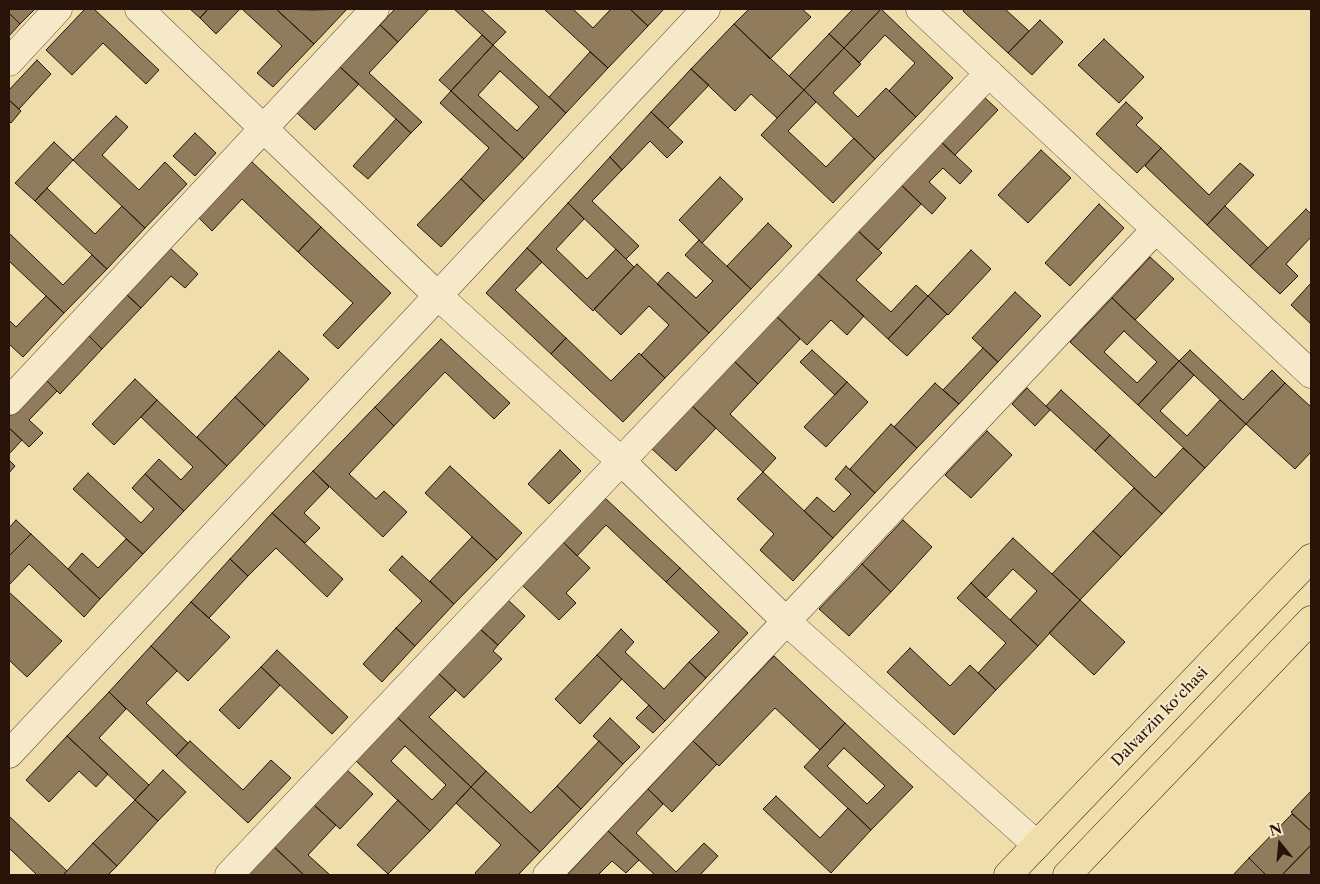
<!DOCTYPE html>
<html>
<head>
<meta charset="utf-8">
<style>
  body { margin:0 }
  #map { position:relative; width:1320px; height:884px; overflow:hidden; background:#f0ddac; font-family:"Libre Caslon Text",serif }
  canvas { display:block }
  .frame { position:absolute; inset:0; border:10px solid #281308; pointer-events:none }
  .north { position:absolute; left:1255px; top:819px; width:50px; height:50px; -webkit-text-stroke:4px #f5e9c9; paint-order:stroke; rotate:343deg; font-size:14px; font-weight:700; line-height:20px; text-align:center; color:#281308 }
  .north::after { content:''; display:block; margin:auto; width:18px; height:22px; background:#281308; clip-path:polygon(50% 0,100% 100%,50% 72%,0 100%) }
</style>
</head>
<body>
<div id="map">
<canvas width="1320" height="884"></canvas>
<div class="frame"></div>
<div class="north">N</div>
</div>
<script>
const ctx = document.querySelector('canvas').getContext('2d');
ctx.lineJoin = 'round';
function fillPath(path, color) {
  ctx.fillStyle = color;
  ctx.fill(path, 'evenodd');
}
function poly(rows) {
  const path = new Path2D();
  for (const r of rows) {
    path.moveTo(r[0], r[1]);
    for (let i = 2; i < r.length; i += 2) path.lineTo(r[i], r[i + 1]);
  }
  return path;
}
function strokePath(path, color, width, dash) {
  ctx.strokeStyle = color;
  ctx.lineWidth = width;
  ctx.lineCap = dash ? 'butt' : 'round';
  ctx.setLineDash(dash || []);
  ctx.stroke(path);
}
function label(font, color, halo, rows, align = 'center') {
  ctx.font = font + ' "Libre Caslon Text",serif';
  ctx.lineWidth = 4.5;
  ctx.setLineDash([]);
  ctx.textBaseline = 'middle';
  ctx.strokeStyle = halo;
  ctx.fillStyle = color;
  for (const [text, x, y, turn = 0] of rows) {
    ctx.save();
    ctx.translate(x, y);
    ctx.rotate((+turn || 0) * Math.PI / 180);
    ctx.textAlign = isNaN(turn) ? turn : align;
    if (halo) ctx.strokeText(text, 0, 0);
    ctx.fillText(text, 0, 0);
    ctx.restore();
  }
}
const building = poly([
  [9,9,35,9,20,24,9,13,9,9],
  [85,9,94,9,159,70,146,84,103,43,72,75,46,50,85,9],
  [190,9,208,9,200,18,190,9],
  [208,9,240,9,216,34,200,18,208,9],
  [242,9,276,9,314,44,273,87,257,73,282,46,242,9],
  [276,9,313,10,347,9,314,44,276,9],
  [395,9,429,9,398,42,380,25,395,9],
  [454,9,481,9,506,32,493,45,454,9],
  [544,9,573,9,593,28,611,9,630,9,648,26,608,68,544,9],
  [630,9,664,9,648,26,630,9],
  [749,9,802,9,811,17,770,59,734,24,749,9],
  [853,9,881,9,844,48,829,34,853,9],
  [881,9,953,78,916,117,889,91,915,63,885,35,859,63,844,48,881,9],
  [965,9,1005,9,1029,31,1008,53,963,11,965,9],
  [9,13,20,24,9,36,9,13],
  [1040,20,1063,42,1032,75,1008,53,1040,20],
  [734,24,804,90,777,118,751,94,735,111,691,69,734,24],
  [380,25,398,42,369,73,422,122,411,133,340,67,380,25],
  [829,34,844,48,804,90,789,76,829,34],
  [482,35,493,45,451,91,439,80,482,35],
  [1104,39,1144,77,1119,103,1078,65,1104,39],
  [493,45,566,113,524,159,451,91,493,45],
  [500,71,539,107,517,131,478,95,500,71],
  [844,48,861,64,833,93,858,117,886,88,916,117,875,159,804,90,844,48],
  [590,52,608,68,566,113,549,97,590,52],
  [37,60,51,74,19,109,9,100,9,90,37,60],
  [340,67,359,84,315,130,297,113,340,67],
  [691,69,709,85,668,128,651,112,691,69],
  [804,90,816,102,788,131,826,167,854,138,875,159,833,203,761,135,804,90],
  [451,91,524,159,484,201,461,179,489,148,440,103,451,91],
  [982,95,998,110,955,155,939,140,982,95],
  [9,100,21,111,11,123,9,121,9,100],
  [1126,102,1143,118,1136,125,1161,148,1137,173,1096,134,1126,102],
  [651,112,683,142,667,158,650,141,622,170,610,157,651,112],
  [116,116,128,127,102,155,139,190,165,162,187,184,145,228,73,160,116,116],
  [396,119,411,133,368,179,353,166,396,119],
  [195,133,216,153,195,176,173,156,195,133],
  [939,140,972,171,960,184,943,168,929,182,946,198,932,214,899,183,939,140],
  [54,142,73,160,35,201,15,183,54,142],
  [1161,148,1209,195,1240,163,1254,175,1207,225,1145,166,1161,148],
  [1041,150,1071,178,1028,223,998,195,1041,150],
  [610,157,622,170,592,201,639,246,626,259,568,203,610,157],
  [251,161,321,227,298,252,242,199,212,231,198,217,251,161],
  [720,177,743,199,702,243,679,220,720,177],
  [461,179,484,201,441,247,417,225,461,179],
  [899,183,921,204,878,250,856,229,899,183],
  [47,188,95,234,122,206,145,228,107,269,35,201,47,188],
  [568,203,584,219,556,249,587,279,616,249,634,267,593,311,527,248,568,203],
  [1099,204,1124,228,1070,286,1045,263,1099,204],
  [1225,206,1268,248,1250,266,1207,225,1225,206],
  [1306,209,1311,214,1311,237,1286,264,1298,276,1280,294,1250,266,1306,209],
  [768,223,792,246,751,289,727,266,768,223],
  [321,227,391,293,338,349,323,335,353,303,298,252,321,227],
  [856,229,882,253,856,280,891,312,916,285,928,296,888,339,816,272,856,229],
  [9,233,63,285,92,255,107,269,64,313,9,261,9,233],
  [699,240,751,289,709,333,657,284,668,272,696,298,713,281,685,255,699,240],
  [170,248,198,274,185,288,171,276,141,308,126,294,170,248],
  [527,248,542,262,515,290,566,338,551,354,486,293,527,248],
  [971,250,991,269,948,315,928,296,971,250],
  [1150,257,1174,279,1135,320,1112,298,1150,257],
  [637,264,709,333,665,378,641,355,669,325,649,306,621,335,594,309,637,264],
  [816,272,864,316,847,335,831,320,807,345,775,315,816,272],
  [1311,283,1311,324,1291,305,1311,283],
  [1015,292,1041,316,998,362,972,338,1015,292],
  [126,294,141,308,102,349,87,334,126,294],
  [46,296,64,313,23,357,9,344,9,320,16,327,46,296],
  [928,296,947,314,907,356,888,339,928,296],
  [1112,298,1179,361,1138,405,1070,342,1112,298],
  [1124,331,1157,362,1137,383,1104,352,1124,331],
  [775,315,800,339,758,384,733,360,775,315],
  [87,334,102,349,60,394,45,379,87,334],
  [566,338,611,381,639,353,665,378,623,422,551,354,566,338],
  [441,339,510,403,494,419,445,372,394,426,375,407,441,339],
  [983,348,998,362,959,404,943,390,983,348],
  [812,350,847,382,835,395,800,362,812,350],
  [1190,350,1243,400,1272,370,1285,383,1246,424,1179,361,1190,350],
  [279,351,309,379,265,426,235,397,279,351],
  [733,360,758,384,730,414,776,458,763,472,691,405,733,360],
  [1179,361,1194,375,1160,411,1187,436,1220,400,1246,424,1205,468,1138,405,1179,361],
  [45,379,57,391,29,420,43,433,29,447,9,428,9,417,45,379],
  [135,379,157,400,114,445,92,424,135,379],
  [847,382,868,402,826,447,804,427,847,382],
  [935,383,959,404,917,448,894,427,935,383],
  [1285,383,1311,407,1311,452,1295,469,1246,424,1285,383],
  [1027,388,1050,410,1035,426,1012,404,1027,388],
  [1061,390,1110,435,1095,451,1046,406,1061,390],
  [235,397,265,426,227,466,197,437,235,397],
  [157,400,227,466,184,511,145,474,159,459,181,480,193,467,141,417,157,400],
  [691,405,716,428,676,471,651,448,691,405],
  [375,407,394,426,349,474,376,499,384,491,407,512,383,537,313,471,375,407],
  [891,424,917,448,875,493,850,469,891,424],
  [9,428,22,440,9,454,9,428],
  [987,431,1012,455,971,498,945,475,987,431],
  [1110,435,1155,478,1183,448,1205,468,1162,514,1095,451,1110,435],
  [560,450,581,471,549,504,528,484,560,450],
  [9,460,15,466,9,473,9,460],
  [450,466,522,533,497,560,425,493,450,466],
  [846,466,875,493,833,538,804,511,817,497,834,512,851,494,835,479,846,466],
  [313,471,329,487,304,513,320,528,305,543,272,513,313,471],
  [763,472,833,538,793,581,760,550,774,534,737,499,763,472],
  [88,473,141,523,154,509,132,488,145,474,184,511,143,554,73,489,88,473],
  [1134,488,1162,514,1121,557,1093,531,1134,488],
  [605,498,680,568,666,582,606,525,577,556,563,542,605,498],
  [272,513,343,579,327,597,276,548,248,576,230,559,272,513],
  [16,520,31,534,9,556,9,528,16,520],
  [903,520,932,547,891,592,862,564,903,520],
  [1093,531,1121,557,1080,600,1052,574,1093,531],
  [31,534,100,599,84,617,29,564,9,585,9,556,31,534],
  [472,537,497,560,454,604,430,581,472,537],
  [1013,538,1080,600,1038,646,1010,620,1037,591,1013,569,986,598,971,583,1013,538],
  [126,539,143,554,100,599,68,569,82,553,98,568,126,539],
  [563,542,590,568,566,593,576,603,559,620,522,585,563,542],
  [402,556,454,604,415,646,396,628,422,601,389,570,402,556],
  [230,559,248,576,209,618,191,602,230,559],
  [862,564,891,592,849,636,819,609,862,564],
  [680,568,748,633,706,678,689,662,719,632,666,582,680,568],
  [971,583,1038,646,996,690,978,673,1006,643,957,598,971,583],
  [9,592,62,641,27,677,9,660,9,592],
  [508,600,525,616,498,645,480,629,508,600],
  [1080,600,1125,642,1094,675,1049,633,1080,600],
  [191,602,230,637,188,681,151,646,191,602],
  [396,628,415,646,382,682,363,664,396,628],
  [480,629,498,645,493,651,502,659,464,698,438,673,480,629],
  [621,629,634,642,625,652,664,689,689,662,706,678,665,721,597,655,621,629],
  [151,646,177,671,146,703,188,743,176,756,109,692,151,646],
  [910,648,950,686,970,665,996,690,954,735,887,672,910,648],
  [277,650,348,717,332,734,261,667,277,650],
  [597,655,622,679,580,724,555,699,597,655],
  [774,656,845,723,820,750,775,708,719,766,693,741,774,656],
  [261,667,280,685,239,729,219,710,261,667],
  [438,673,456,690,429,717,486,771,471,787,397,717,438,673],
  [109,692,126,709,99,738,149,785,135,800,67,736,109,692],
  [649,705,665,721,653,733,636,718,649,705],
  [397,717,471,787,430,831,355,760,397,717],
  [405,746,446,785,432,800,391,761,405,746],
  [610,718,640,747,623,764,593,736,610,718],
  [845,723,913,787,871,830,804,767,845,723],
  [844,748,885,786,867,804,827,766,844,748],
  [67,736,108,774,96,787,79,771,49,802,26,780,67,736],
  [190,741,243,790,271,760,291,778,248,823,176,756,190,741],
  [599,741,623,764,581,809,557,786,599,741],
  [693,741,717,764,672,812,648,789,693,741],
  [346,769,373,794,340,829,313,804,346,769],
  [163,770,186,792,158,821,135,800,163,770],
  [486,771,531,813,557,786,581,809,540,852,471,787,486,771],
  [471,787,540,852,518,875,477,875,475,873,501,845,456,803,471,787],
  [648,789,663,804,636,833,676,872,704,843,718,856,700,875,655,875,608,831,648,789],
  [1311,791,1311,831,1291,812,1311,791],
  [776,796,820,838,848,808,871,830,831,873,763,809,776,796],
  [135,800,158,821,117,866,93,843,135,800],
  [398,800,430,831,388,874,357,845,398,800],
  [313,804,336,825,308,855,330,875,304,875,273,846,313,804],
  [1292,814,1311,831,1311,845,1282,875,1266,875,1249,858,1292,814],
  [9,816,67,871,63,875,37,875,9,848,9,816],
  [608,831,639,860,626,873,612,861,598,875,567,875,608,831],
  [93,843,117,866,108,875,63,875,93,843],
  [1311,845,1311,875,1282,875,1311,845],
  [273,846,304,875,246,875,273,846],
  [1249,858,1266,875,1233,875,1249,858]
]);
const minor = poly([
  [139,9,437,295,621,461,786,621,1037,845],
  [920,9,1311,374],
  [9,62,58,9],
  [9,401,375,9],
  [9,754,706,9],
  [229,875,989,73],
  [547,875,1156,229]
]);
const major = poly([
  [1008,875,1311,558],
  [1067,875,1311,620]
]);
const streetNames = [
  ["Dalvarzin koʻchasi",1160,717,-46]
];
fillPath(building, '#907c5d');
strokePath(building, '#281308', 1);
strokePath(minor, '#5a4631', 29);
strokePath(major, '#281308', 29);
strokePath(minor, '#f5e9c9', 28);
strokePath(major, '#f0ddac', 28);
label('15px', '#281308', '#f5e9c9', streetNames);
</script>
</body>
</html>
